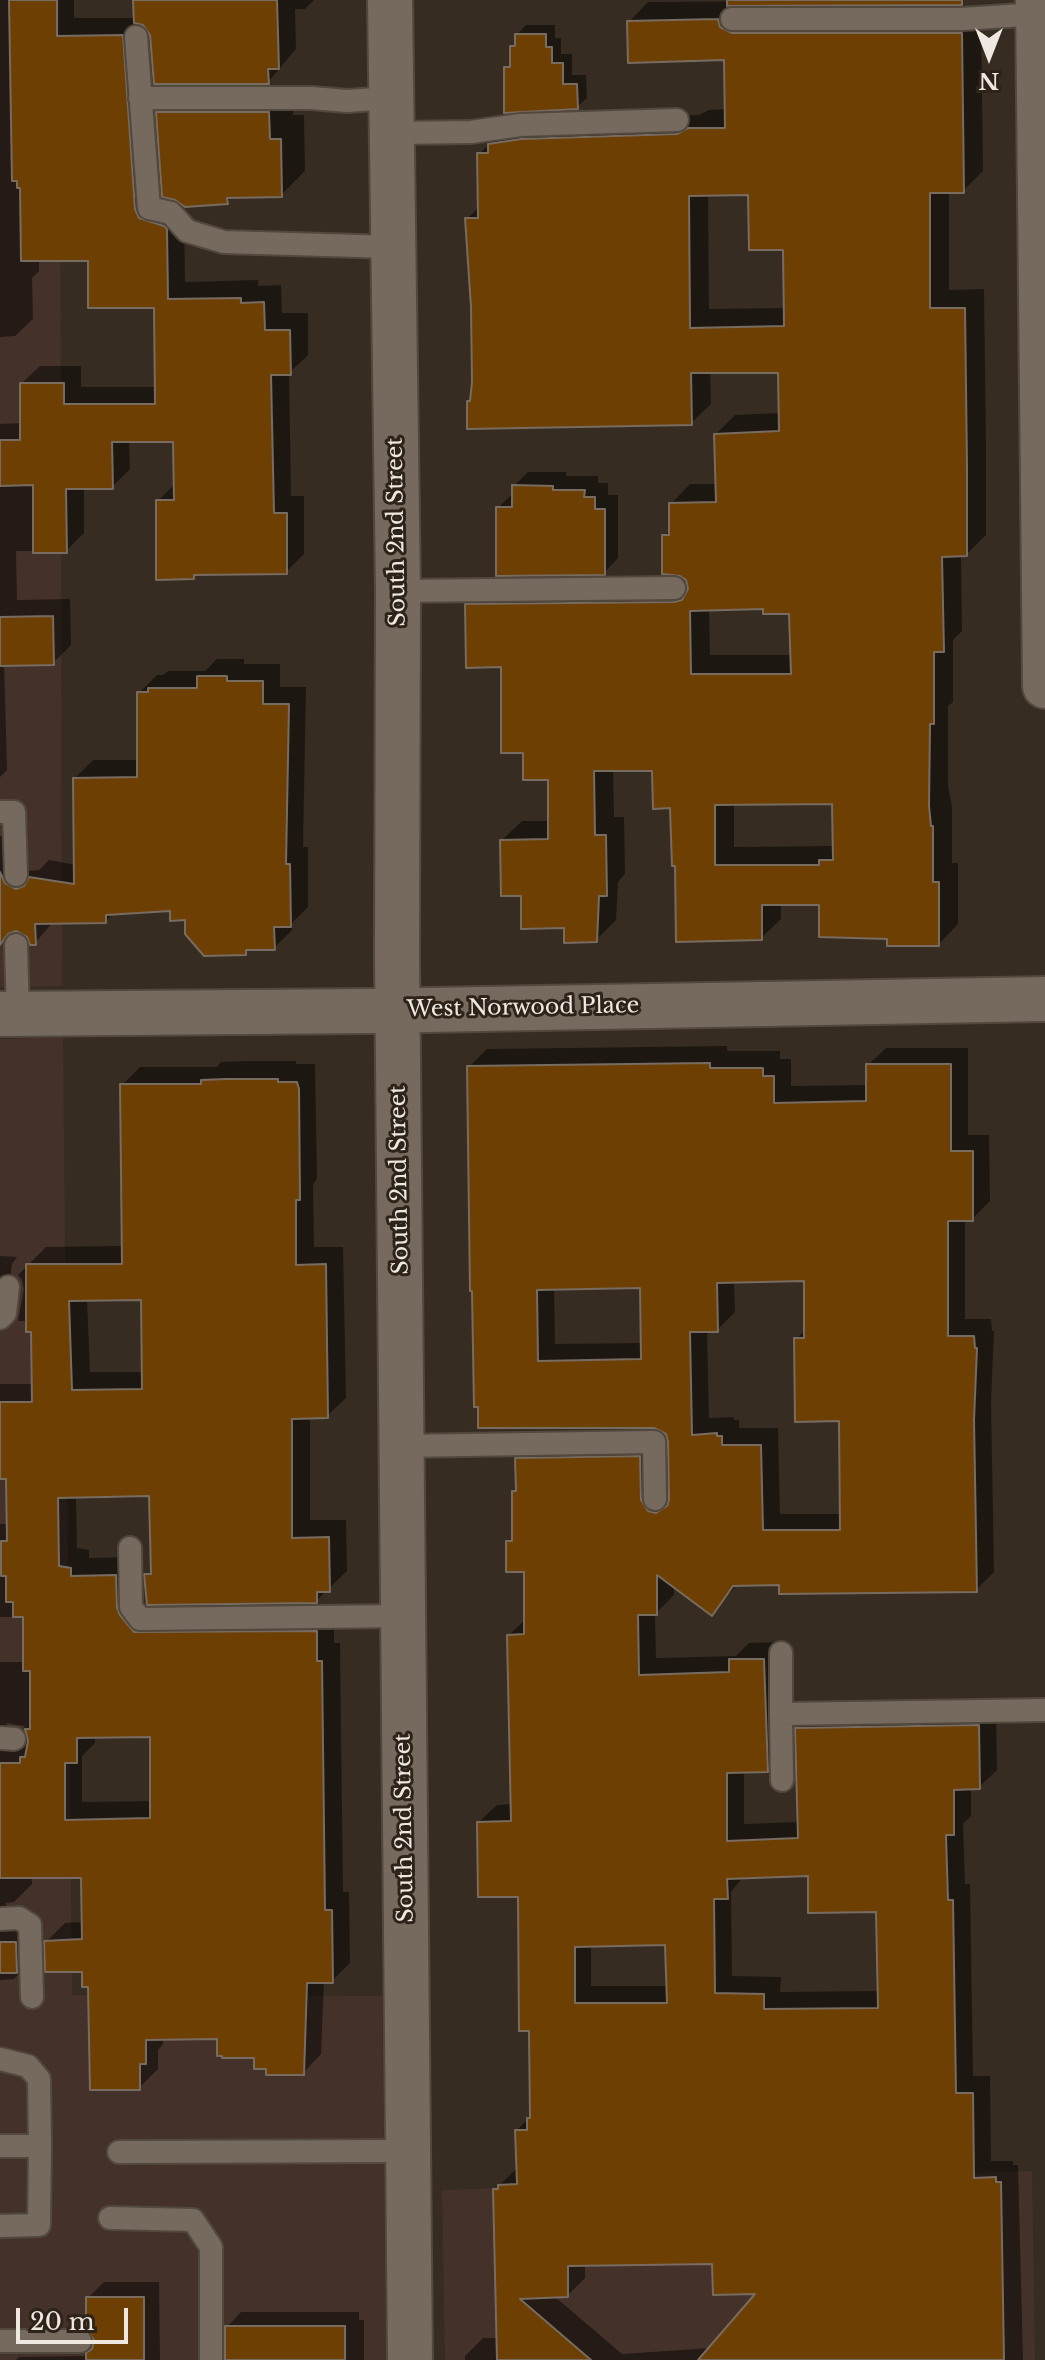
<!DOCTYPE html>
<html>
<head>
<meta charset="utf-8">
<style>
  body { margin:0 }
  #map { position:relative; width:1045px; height:2360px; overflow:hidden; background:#372c22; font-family:"Libre Baskerville",serif }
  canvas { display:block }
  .north { position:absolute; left:949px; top:16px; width:80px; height:80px; -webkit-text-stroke:6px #2d2319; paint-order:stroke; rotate:180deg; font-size:22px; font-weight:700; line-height:32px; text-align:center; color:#efe8e1 }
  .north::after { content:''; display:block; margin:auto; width:28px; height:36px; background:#efe8e1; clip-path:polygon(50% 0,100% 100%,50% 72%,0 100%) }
  .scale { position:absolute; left:16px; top:2308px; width:112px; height:36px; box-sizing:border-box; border:4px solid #efe8e1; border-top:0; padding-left:10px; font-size:24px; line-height:28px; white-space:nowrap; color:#efe8e1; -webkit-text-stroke:6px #2d2319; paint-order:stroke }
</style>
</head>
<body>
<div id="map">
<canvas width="1045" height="2360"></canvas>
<div class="north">N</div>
<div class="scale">20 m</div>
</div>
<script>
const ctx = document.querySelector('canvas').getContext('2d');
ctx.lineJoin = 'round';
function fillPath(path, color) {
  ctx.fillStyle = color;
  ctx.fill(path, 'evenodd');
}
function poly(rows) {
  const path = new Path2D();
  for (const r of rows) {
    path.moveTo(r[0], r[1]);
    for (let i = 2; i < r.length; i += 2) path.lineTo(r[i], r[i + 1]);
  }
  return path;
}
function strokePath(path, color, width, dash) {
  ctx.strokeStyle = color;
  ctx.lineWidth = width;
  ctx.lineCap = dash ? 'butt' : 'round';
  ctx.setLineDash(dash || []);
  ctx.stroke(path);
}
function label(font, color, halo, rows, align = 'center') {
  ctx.font = font + ' "Libre Baskerville",serif';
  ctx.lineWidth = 6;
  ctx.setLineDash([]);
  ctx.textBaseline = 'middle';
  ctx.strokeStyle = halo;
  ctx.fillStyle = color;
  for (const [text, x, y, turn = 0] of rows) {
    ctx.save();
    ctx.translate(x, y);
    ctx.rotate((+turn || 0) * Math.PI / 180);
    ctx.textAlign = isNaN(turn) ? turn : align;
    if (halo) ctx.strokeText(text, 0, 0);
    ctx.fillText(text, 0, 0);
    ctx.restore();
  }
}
const commercial = poly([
  [0,0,60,0,62,986,0,987],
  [63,1037,72,1995,382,1996,386,2360,0,2360,0,1039],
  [1032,2171,1035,2360,445,2360,442,2190]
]);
const shadow = poly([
  [0,0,74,0,74,18,136,18,135,0,314,0,305,9,295,9,296,49,268,82,152,34,144,23,140,22,152,190,157,200,184,211,185,282,258,280,258,286,281,285,282,313,308,313,308,355,289,373,291,496,304,496,304,554,286,572,197,573,193,577,158,501,176,483,175,440,129,440,130,469,112,487,84,487,84,533,66,551,16,551,17,600,70,599,71,645,53,663,4,664,7,770,0,777,0,424,22,423,22,383,40,366,81,366,81,387,157,387,156,306,90,259,39,259,39,271,32,278,33,319,15,336,0,337],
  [964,0,961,3,738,3,739,7,752,14,981,14,983,171,963,191,949,191,949,290,984,289,986,446,986,535,967,554,961,555,962,631,953,640,953,702,948,706,948,785,952,807,952,863,958,863,958,924,939,944,889,937,821,903,781,903,781,919,761,938,677,864,671,806,654,769,613,769,614,817,624,817,625,874,618,882,616,920,596,940,566,926,523,894,502,840,522,821,550,821,550,778,525,751,503,665,467,605,487,586,688,583,664,536,671,529,671,504,690,484,717,484,716,434,735,415,780,413,780,371,710,371,711,404,691,423,469,401,472,398,472,263,467,219,480,206,479,154,499,134,542,120,699,115,709,110,727,109,726,58,629,22,648,2],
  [750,193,785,248,785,308,709,309,708,194],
  [765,607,790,612,792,655,710,655,709,608],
  [834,802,835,846,734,847,734,803],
  [526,25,555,25,555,38,561,38,561,54,572,54,572,75,586,75,587,98,577,107,506,68,512,63,512,47,517,42,517,35],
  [182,89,293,89,293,115,304,115,305,171,281,195,234,195,227,202,158,113],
  [528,472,566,472,566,476,598,476,598,483,608,483,608,495,618,495,618,558,604,573,498,508,514,492,514,486],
  [217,659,244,659,244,664,280,664,280,687,306,687,303,847,308,847,308,907,292,923,292,930,274,948,250,948,245,953,172,909,114,912,106,921,53,922,35,943,29,936,14,930,0,943,0,836,4,836,4,852,19,855,21,864,28,871,39,870,49,860,76,865,75,778,93,760,139,760,139,693,157,675,163,675,168,671,205,671],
  [727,1046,727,1051,780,1051,780,1059,791,1059,791,1086,868,1085,868,1065,886,1048,968,1048,968,1135,989,1135,990,1201,972,1219,965,1219,965,1319,991,1319,992,1331,994,1331,991,1401,994,1572,976,1590,738,1584,711,1613,674,1585,674,1595,655,1614,656,1658,736,1656,749,1643,781,1642,785,1753,767,1770,744,1771,744,1824,800,1822,797,1729,815,1711,996,1708,997,1770,979,1787,971,1787,971,1816,963,1824,965,1884,970,1884,973,2076,990,2076,991,2161,1013,2161,1013,2165,1018,2165,1023,2360,465,2360,465,2356,483,2338,498,2338,495,2190,518,2167,517,2130,532,2115,531,2029,520,1895,479,1822,497,1805,513,1804,509,1635,526,1619,526,1570,508,1542,514,1536,514,1492,518,1487,518,1459,535,1441,657,1439,660,1489,671,1495,670,1441,667,1433,661,1427,517,1428,469,1067,487,1049],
  [806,1279,806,1330,796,1339,841,1419,842,1514,780,1514,778,1428,739,1428,739,1420,734,1420,734,1417,709,1418,707,1330,717,1330,735,1312,734,1281],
  [642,1286,643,1343,555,1344,554,1288],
  [810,1874,878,1910,880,1991,780,1992,781,1977,732,1976,731,1892,744,1876],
  [667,1943,668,1986,591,1986,591,1944],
  [714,2262,760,2292,711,2348,622,2354,554,2296,568,2295,585,2278,585,2263],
  [246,1061,296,1061,296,1064,315,1064,317,1179,313,1184,314,1247,343,1247,346,1398,327,1416,310,1417,310,1520,346,1520,347,1571,316,1601,147,1575,153,1569,151,1494,76,1496,77,1548,89,1550,89,1558,134,1557,138,1597,153,1614,334,1613,334,1643,340,1643,343,1892,349,1892,350,1963,332,1981,324,1981,321,2054,303,2073,268,2067,256,2056,219,2037,163,2038,163,2044,158,2050,158,2069,139,2088,84,1970,46,1942,65,1923,84,1922,83,1876,32,1876,32,1884,14,1902,5,1903,13,1914,32,1961,14,1979,0,1980,0,1662,25,1662,25,1617,0,1617,0,1524,9,1524,8,1477,0,1477,0,1384,34,1384,33,1330,28,1321,18,1321,24,1289,22,1280,18,1275,46,1247,124,1246,122,1085,140,1067,217,1067,221,1062],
  [143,1298,144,1372,90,1372,87,1299],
  [6,1723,24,1726,28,1735,10,1731],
  [152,1735,152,1801,82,1802,82,1756,95,1743,95,1736],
  [0,1256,17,1257,12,1264,9,1286,0,1308],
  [104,2282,159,2282,160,2360,16,2360,19,2357,88,2356,96,2340,88,2298],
  [241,2312,359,2312,359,2320,364,2320,364,2360,227,2360,227,2327]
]);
const building = poly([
  [9,0,57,0,57,36,123,35,135,209,139,218,164,226,167,229,168,299,241,298,241,303,264,302,265,330,290,330,291,375,271,375,274,513,287,513,287,574,194,575,194,579,156,580,156,500,174,500,173,442,112,442,113,489,66,489,67,553,33,553,33,485,0,486,0,440,20,440,20,383,64,383,64,404,155,404,154,308,88,308,88,261,21,261,20,188,17,188,17,181,12,181,9,0],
  [133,0,277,0,279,69,268,69,269,84,154,84,150,35,143,25,134,23,133,0],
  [727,0,962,0,962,5,727,6,727,0],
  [718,19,720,27,732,33,962,33,964,193,930,193,930,308,965,308,967,467,967,556,942,557,944,652,934,652,934,724,930,724,929,806,931,826,933,826,933,882,939,882,939,946,887,946,887,939,819,937,819,905,762,905,762,940,676,942,675,866,672,866,670,808,653,809,652,771,594,771,595,835,606,835,607,896,599,896,597,942,564,943,564,928,521,929,521,896,501,896,500,840,548,839,548,780,523,780,523,753,501,753,501,667,466,668,465,604,674,602,682,600,688,589,686,580,680,576,662,574,662,535,669,535,669,503,716,502,714,434,779,431,778,373,691,373,692,425,467,429,467,401,470,401,472,382,471,307,465,218,478,218,477,153,488,153,488,144,521,139,677,134,688,128,725,128,724,60,628,63,627,21,718,19],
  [748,195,749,250,783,250,784,326,690,328,689,196,748,195],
  [763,609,763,614,789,614,791,674,691,674,690,611,763,609],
  [832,804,833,860,819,860,819,865,715,865,715,805,832,804],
  [515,34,546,34,546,47,552,47,552,63,563,63,563,84,577,84,578,109,504,113,504,67,510,67,510,46,515,46,515,34],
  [156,112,269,112,270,139,281,139,282,197,227,198,228,204,185,207,175,200,162,197,156,112],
  [512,485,553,486,553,490,585,490,584,497,595,497,595,509,605,509,605,575,496,576,496,507,512,507,512,485],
  [53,616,54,665,0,666,0,617,53,616],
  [197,676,227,676,227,681,263,681,263,704,289,704,286,864,290,864,291,927,274,927,275,950,246,950,246,955,204,956,185,934,185,920,170,921,170,911,106,915,106,923,35,924,36,945,30,945,27,937,16,931,8,934,0,945,0,872,5,883,16,889,24,886,29,877,74,884,73,778,137,777,137,692,148,692,148,688,197,688,197,676],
  [710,1063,710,1068,763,1068,763,1076,774,1076,774,1103,866,1101,866,1064,951,1064,951,1151,973,1151,973,1221,948,1221,948,1336,974,1336,975,1348,977,1348,974,1420,977,1592,779,1594,779,1585,733,1586,712,1616,657,1575,657,1615,638,1615,639,1675,729,1672,729,1659,764,1659,768,1772,727,1773,727,1841,798,1838,795,1728,979,1725,980,1789,954,1790,954,1835,946,1835,948,1900,953,1900,956,2093,973,2093,974,2178,996,2177,996,2182,1001,2182,1004,2360,698,2360,755,2294,713,2295,712,2264,568,2266,568,2297,520,2299,591,2360,497,2360,493,2189,498,2189,498,2185,517,2184,515,2130,527,2130,527,2118,530,2118,529,2031,519,2031,518,1897,478,1897,477,1822,511,1821,507,1635,524,1634,524,1572,506,1572,506,1541,512,1541,512,1491,516,1491,515,1458,640,1456,641,1500,648,1511,656,1513,667,1506,669,1500,668,1442,666,1434,654,1428,478,1428,478,1407,474,1407,472,1291,470,1291,467,1066,710,1063],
  [804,1281,804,1338,794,1338,795,1422,839,1421,840,1530,763,1530,761,1445,722,1445,722,1436,717,1436,717,1433,692,1435,690,1332,718,1332,717,1283,804,1281],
  [640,1288,641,1359,538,1361,537,1290,640,1288],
  [808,1876,808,1913,876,1912,878,2008,764,2009,764,1994,715,1993,714,1899,728,1899,727,1879,808,1876],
  [665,1945,667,2003,575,2003,575,1947,665,1945],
  [226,1079,278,1079,278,1082,297,1082,299,1089,300,1200,296,1200,296,1265,326,1264,328,1418,292,1419,292,1538,329,1537,330,1592,317,1592,317,1603,147,1605,144,1574,151,1574,149,1496,58,1498,59,1566,71,1568,71,1576,116,1575,117,1608,120,1615,134,1632,317,1631,317,1661,322,1661,325,1910,332,1910,333,1983,307,1983,304,2075,266,2075,266,2069,254,2069,254,2058,222,2058,222,2056,217,2056,217,2039,146,2040,146,2064,140,2064,140,2090,90,2090,88,1987,82,1987,82,1972,45,1972,44,1941,82,1939,81,1878,0,1878,0,1763,20,1763,20,1757,25,1757,28,1741,25,1729,30,1729,30,1671,23,1671,23,1617,13,1617,13,1602,6,1602,6,1576,1,1576,1,1541,7,1541,6,1479,0,1479,0,1402,32,1402,31,1332,26,1332,26,1264,122,1264,120,1084,201,1084,201,1080,226,1079],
  [141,1300,142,1389,72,1390,69,1301,141,1300],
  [150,1737,150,1818,65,1820,65,1763,77,1763,77,1738,150,1737],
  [0,1942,16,1942,17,1973,0,1973,0,1942],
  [86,2297,144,2297,144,2360,86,2360,86,2353,92,2349,94,2340,86,2328,86,2297],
  [225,2326,345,2326,345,2360,225,2360,225,2326]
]);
const service = poly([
  [732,19,962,19,1038,14],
  [136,37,149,208,171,213,187,231,224,242,393,247],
  [140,98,311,98,347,101,391,98],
  [392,133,471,132,520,125,677,120],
  [398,591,674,588],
  [0,812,14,812,16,875],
  [16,945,18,1014],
  [0,1318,5,1313,8,1287],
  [402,1446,654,1442,655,1499],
  [130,1548,131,1607,140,1619,403,1616],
  [781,1653,781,1714],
  [0,1738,14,1739],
  [782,1780,781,1714,1045,1710],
  [0,1919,19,1918,30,1925,32,1997],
  [0,2059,28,2066,39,2079,40,2146,39,2225,0,2226],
  [0,2146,40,2146],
  [119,2152,408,2151],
  [110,2218,193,2220,211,2247,211,2360],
  [0,2341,80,2341]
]);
const minor = poly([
  [390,0,398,591,397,956,410,2360],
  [1038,0,1045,686],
  [0,1014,371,1011,1045,999]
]);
const streetNames = [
  ["South 2nd Street",397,532,-91],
  ["West Norwood Place",523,1008,-1],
  ["South 2nd Street",400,1180,-91],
  ["South 2nd Street",405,1828,-91]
];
fillPath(commercial, '#44312a');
fillPath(shadow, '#0007');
fillPath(building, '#6d3f02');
strokePath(building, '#786b60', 2);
strokePath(service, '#51483e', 26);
strokePath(minor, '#51483e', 48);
strokePath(service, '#766a5e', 22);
strokePath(minor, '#766a5e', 44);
label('22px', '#efe8e1', '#2d2319', streetNames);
</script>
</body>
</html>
